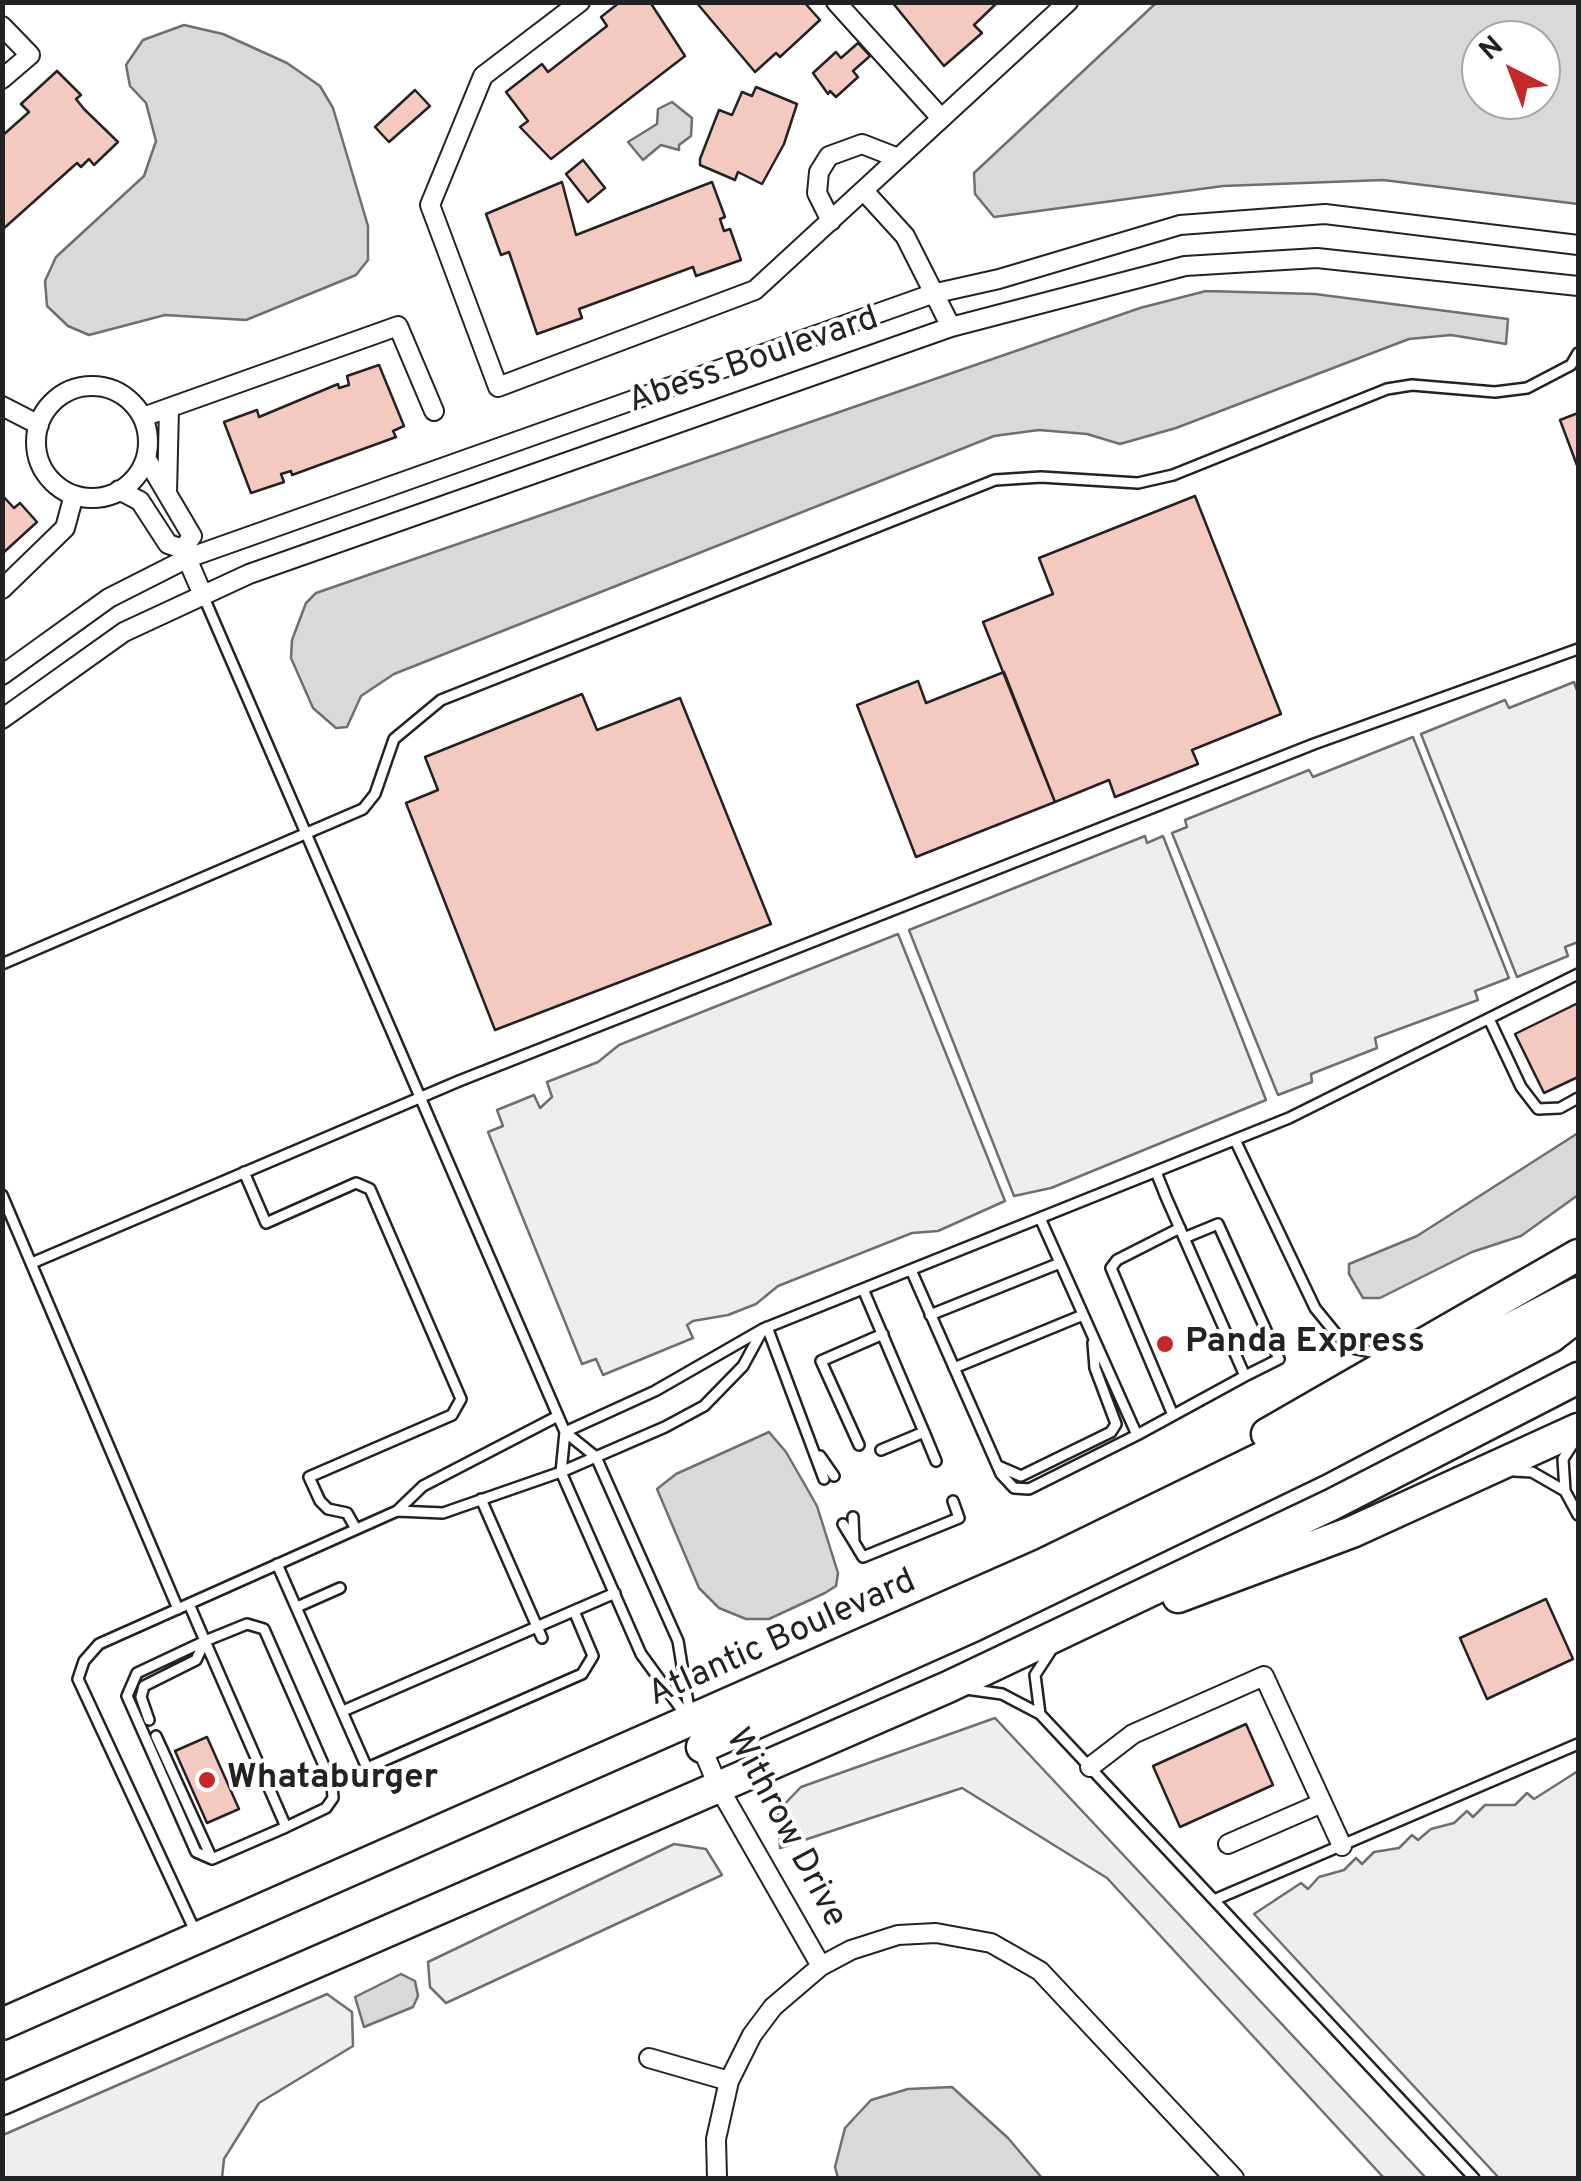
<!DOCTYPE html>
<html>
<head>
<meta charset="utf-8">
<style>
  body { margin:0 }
  #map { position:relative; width:1581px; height:2181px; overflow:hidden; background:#fff; font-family:Overpass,sans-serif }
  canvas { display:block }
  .frame { position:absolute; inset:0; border:5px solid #222; pointer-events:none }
  .north { position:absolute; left:1461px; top:20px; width:100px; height:100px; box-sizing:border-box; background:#fff; border:2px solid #a7a7a7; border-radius:50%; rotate:318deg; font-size:28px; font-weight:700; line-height:40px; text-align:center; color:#222 }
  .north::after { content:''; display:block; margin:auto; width:35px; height:45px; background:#c62828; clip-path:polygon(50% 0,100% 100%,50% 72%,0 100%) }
</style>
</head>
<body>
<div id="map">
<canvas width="1581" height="2181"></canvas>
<div class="frame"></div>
<div class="north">N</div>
</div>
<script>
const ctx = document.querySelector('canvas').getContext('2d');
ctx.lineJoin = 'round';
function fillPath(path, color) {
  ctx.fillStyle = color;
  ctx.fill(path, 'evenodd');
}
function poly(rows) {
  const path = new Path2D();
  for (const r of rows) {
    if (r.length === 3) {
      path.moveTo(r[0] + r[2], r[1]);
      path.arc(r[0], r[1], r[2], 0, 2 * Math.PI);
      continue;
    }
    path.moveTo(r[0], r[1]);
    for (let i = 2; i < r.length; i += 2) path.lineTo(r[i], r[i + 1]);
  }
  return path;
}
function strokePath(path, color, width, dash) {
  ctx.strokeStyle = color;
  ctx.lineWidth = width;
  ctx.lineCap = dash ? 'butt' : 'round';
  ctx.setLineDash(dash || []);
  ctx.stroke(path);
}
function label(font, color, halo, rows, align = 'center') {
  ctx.font = font + ' Overpass,sans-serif';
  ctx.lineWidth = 8;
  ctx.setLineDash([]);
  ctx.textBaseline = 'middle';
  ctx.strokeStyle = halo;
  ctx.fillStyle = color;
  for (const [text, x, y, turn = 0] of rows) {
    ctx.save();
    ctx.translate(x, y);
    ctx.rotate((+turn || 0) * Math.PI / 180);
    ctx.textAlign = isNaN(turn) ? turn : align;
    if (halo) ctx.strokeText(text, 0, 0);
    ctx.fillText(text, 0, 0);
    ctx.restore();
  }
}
const green = poly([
  [995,1718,1426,2178,1384,2178,1107,1878,962,1788,780,1848,778,1811,801,1787,995,1718],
  [674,1844,706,1849,722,1875,446,2003,430,1987,428,1962,674,1844],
  [327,1994,352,2012,353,2046,259,2103,224,2159,222,2178,3,2178,3,2135,327,1994]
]);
const parking = poly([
  [1574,682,1578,693,1578,942,1565,947,1568,956,1517,977,1421,734,1505,700,1509,708,1574,682],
  [1413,737,1509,978,1475,991,1478,1000,1375,1038,1377,1048,1311,1074,1312,1082,1278,1095,1172,833,1187,827,1185,820,1309,770,1313,777,1413,737],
  [1145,836,1147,843,1163,836,1266,1100,1051,1188,1014,1196,909,930,1145,836],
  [898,934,1005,1201,938,1231,912,1233,778,1286,756,1304,728,1315,693,1321,687,1325,693,1338,603,1375,596,1359,582,1364,488,1132,503,1126,497,1110,534,1095,540,1108,552,1097,547,1082,598,1062,619,1045,898,934],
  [1578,1771,1578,2178,1499,2178,1254,1914,1301,1883,1308,1889,1319,1877,1344,1870,1356,1858,1362,1864,1374,1852,1399,1848,1412,1835,1418,1840,1431,1829,1454,1823,1467,1811,1473,1817,1485,1805,1515,1805,1527,1793,1534,1799,1578,1771]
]);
const water = poly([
  [1156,3,1578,3,1578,204,1383,180,1223,186,994,217,975,194,974,173,1156,3],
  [1541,40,1541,100,1481,100,1481,40,1541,40],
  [184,25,223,34,287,63,320,86,333,108,368,226,368,260,356,275,246,320,165,315,89,335,68,326,47,306,45,281,56,257,144,176,156,141,146,103,130,86,126,65,143,40,184,25],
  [672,102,692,118,691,136,679,145,679,150,661,145,643,160,628,142,657,124,658,109,672,102],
  [1206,291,1315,294,1508,319,1506,344,1451,335,1409,339,1176,428,1120,444,1087,434,1039,430,994,436,394,674,361,696,347,727,336,728,313,708,291,658,292,640,306,603,316,593,1140,308,1206,291],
  [1578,1133,1578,1195,1521,1236,1472,1252,1380,1298,1363,1298,1349,1274,1349,1264,1417,1236,1578,1133],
  [769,1432,786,1452,817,1506,838,1573,836,1586,825,1593,769,1619,746,1619,719,1608,699,1588,657,1489,676,1474,769,1432],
  [401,1974,415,1981,418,1996,413,2007,364,2027,355,1997,401,1974],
  [952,2087,1008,2138,1042,2178,838,2178,835,2167,845,2128,871,2100,908,2089,952,2087]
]);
const building = poly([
  [620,2,650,2,685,56,551,159,520,127,528,121,506,92,542,64,548,72,607,26,601,17,620,2],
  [696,2,804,2,820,20,780,57,776,53,755,72,696,2],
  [892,2,998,2,974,25,982,33,944,66,892,2],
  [858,43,870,56,853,71,858,77,836,97,830,91,828,94,813,73,836,52,841,58,858,43],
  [57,71,81,95,76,99,84,109,118,142,94,165,89,159,81,167,77,163,2,230,2,136,29,112,21,104,57,71],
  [756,87,797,104,784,144,762,184,738,172,735,180,700,165,700,159,719,110,732,115,742,92,752,96,756,87],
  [415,90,430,106,389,142,375,127,415,90],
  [583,160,605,188,588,202,566,174,583,160],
  [562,182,576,235,712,182,725,217,720,219,724,231,730,229,741,260,696,276,693,267,579,309,582,318,537,334,509,252,501,255,486,214,562,182],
  [379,365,404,426,393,431,396,437,292,475,291,471,281,474,284,482,251,493,224,422,257,410,259,417,338,384,339,388,349,385,347,376,379,365],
  [1578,413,1578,468,1560,420,1578,413],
  [2,495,14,508,20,503,37,522,2,554,2,495],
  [1195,496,1281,714,1192,750,1198,764,1115,797,1109,780,1055,802,983,622,1053,594,1039,558,1195,496],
  [1004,672,1055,802,916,857,857,705,918,681,926,703,1004,672],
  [582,694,597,730,680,698,771,924,495,1030,406,803,438,790,425,757,582,694],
  [1578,1003,1578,1077,1544,1093,1515,1034,1578,1003],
  [1546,1599,1573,1659,1487,1699,1460,1638,1546,1599],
  [1246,1724,1273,1785,1180,1827,1153,1766,1246,1724],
  [207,1737,239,1809,207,1823,175,1751,207,1737]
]);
const service = poly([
  [202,593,565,1432,596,1457,678,1641,690,1715],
  [2,964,363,809,375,794,394,739,441,700,995,480,1041,477,1138,483,1173,475,1387,389,1412,385,1495,392,1527,388,1571,365,1578,353],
  [1489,1019,1521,1087,1538,1109,1560,1108,1578,1098],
  [1235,1140,1315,1308,1337,1335,1356,1349,1387,1355],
  [244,1172,266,1223,356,1183,370,1189,461,1399,452,1415,309,1477,320,1501,328,1509,347,1513,356,1529],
  [1156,1172,1166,1197,1245,1376,1279,1359,1218,1224,1184,1238],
  [2,1195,178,1609],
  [32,1263,459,1081,1314,744,1578,649],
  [911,1270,1001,1474,1014,1488,1029,1489,1137,1435,1040,1218],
  [863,1289,924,1432,881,1450],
  [930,1315,1060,1263],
  [767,1327,824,1479],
  [954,1368,1083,1315],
  [1173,1415,1111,1268,1117,1260,1180,1228],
  [565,1432,655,1391,763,1329,1289,1118,1578,974],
  [565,1432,561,1472,641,1654,687,1717],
  [924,1432,936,1461],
  [1137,1435,1245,1376],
  [1574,1442,1563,1459,1565,1491,1578,1515],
  [859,1445,821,1361,883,1334],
  [820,1456,834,1476],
  [998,1466,1021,1476,1111,1432,1116,1424,1095,1368,1093,1343],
  [1514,1471,1532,1472,1565,1491],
  [481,1499,542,1638],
  [397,1511,443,1513,561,1472,665,1427,704,1406,743,1366,762,1331],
  [853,1517,854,1542],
  [843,1524,863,1557,959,1518,953,1501],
  [277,1564,367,1768,582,1674,593,1656,574,1611],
  [189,1604,205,1641,286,1827,212,1859,196,1852,127,1696,137,1673,205,1641,247,1624,264,1629,332,1784,333,1798,326,1808,286,1827],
  [297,1607,340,1588],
  [966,1689,1002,1694,1040,1714,1474,2178],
  [343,1711,615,1593],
  [1040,1714,1035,1675,1050,1652],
  [149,1720,141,1697,144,1686,196,1660,205,1641],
  [156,1736,212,1859],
  [332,1784,367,1768],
  [1214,1900,1578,1744],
  [195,1931,78,1679,84,1661,99,1644,397,1511,423,1486,558,1416]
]);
const minor = poly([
  [580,2,483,76,430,205,498,387,755,290,1068,2],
  [836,2,941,118],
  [2,26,30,55,2,79],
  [864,191,905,236,951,327],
  [831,221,817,193,819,172,829,156,862,144,898,158],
  [92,442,56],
  [2,406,39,425],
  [143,417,398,326,434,411],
  [146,458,192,536,183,549],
  [119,490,140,501,168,544,183,549,202,593],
  [167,493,169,408],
  [2,589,65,528,74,495],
  [2,675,109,598,188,558,932,294,999,279,1180,225,1325,214,1578,245],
  [2,719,124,632,249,574,951,327,1185,266,1317,258,1578,286],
  [699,1741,718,1786,821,1966],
  [1090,1767,1133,1734,1264,1676,1342,1846],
  [1228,1844,1322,1803],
  [649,2058,729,2081],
  [717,2178,716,2139,729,2081,752,2035,773,2007,821,1966,851,1950,898,1935,936,1933,991,1943,1040,1971,1234,2178]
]);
const trunk = poly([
  [1267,1434,1578,1255],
  [1178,1597,1352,1532,1578,1429],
  [702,1747,973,1626,1315,1461,1551,1337,1578,1316],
  [2,2024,1044,1564,1292,1443,1578,1293],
  [2,2099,948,1687,1331,1505,1578,1378]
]);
const markers = [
  [1165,1344,10,"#c62828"],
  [207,1780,10,"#c62828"]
];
const streetNames = [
  ["Abess Boulevard",754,362,-19],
  ["Atlantic Boulevard",783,1640,-24],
  ["Withrow Drive",784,1829,62]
];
const poiNames = [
  ["Panda Express",1185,1344],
  ["Whataburger",227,1780]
];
fillPath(green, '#eee');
strokePath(green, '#6f6f6f', 2.5);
fillPath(parking, '#ededed');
strokePath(parking, '#6f6f6f', 2.5);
fillPath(water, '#d9d9d9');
strokePath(water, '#6f6f6f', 2.5);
fillPath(building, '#f3c9c0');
strokePath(building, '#222', 2.5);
strokePath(service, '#222', 14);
strokePath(minor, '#222', 22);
strokePath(trunk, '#222', 35);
strokePath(service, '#fff', 9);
strokePath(minor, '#fff', 18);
strokePath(trunk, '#fff', 30);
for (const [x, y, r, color] of markers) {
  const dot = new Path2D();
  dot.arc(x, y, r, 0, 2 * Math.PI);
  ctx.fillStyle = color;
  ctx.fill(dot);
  strokePath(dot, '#fff', 4);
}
label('35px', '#222', '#fff', streetNames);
label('bold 35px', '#222', '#fff', poiNames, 'left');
</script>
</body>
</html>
